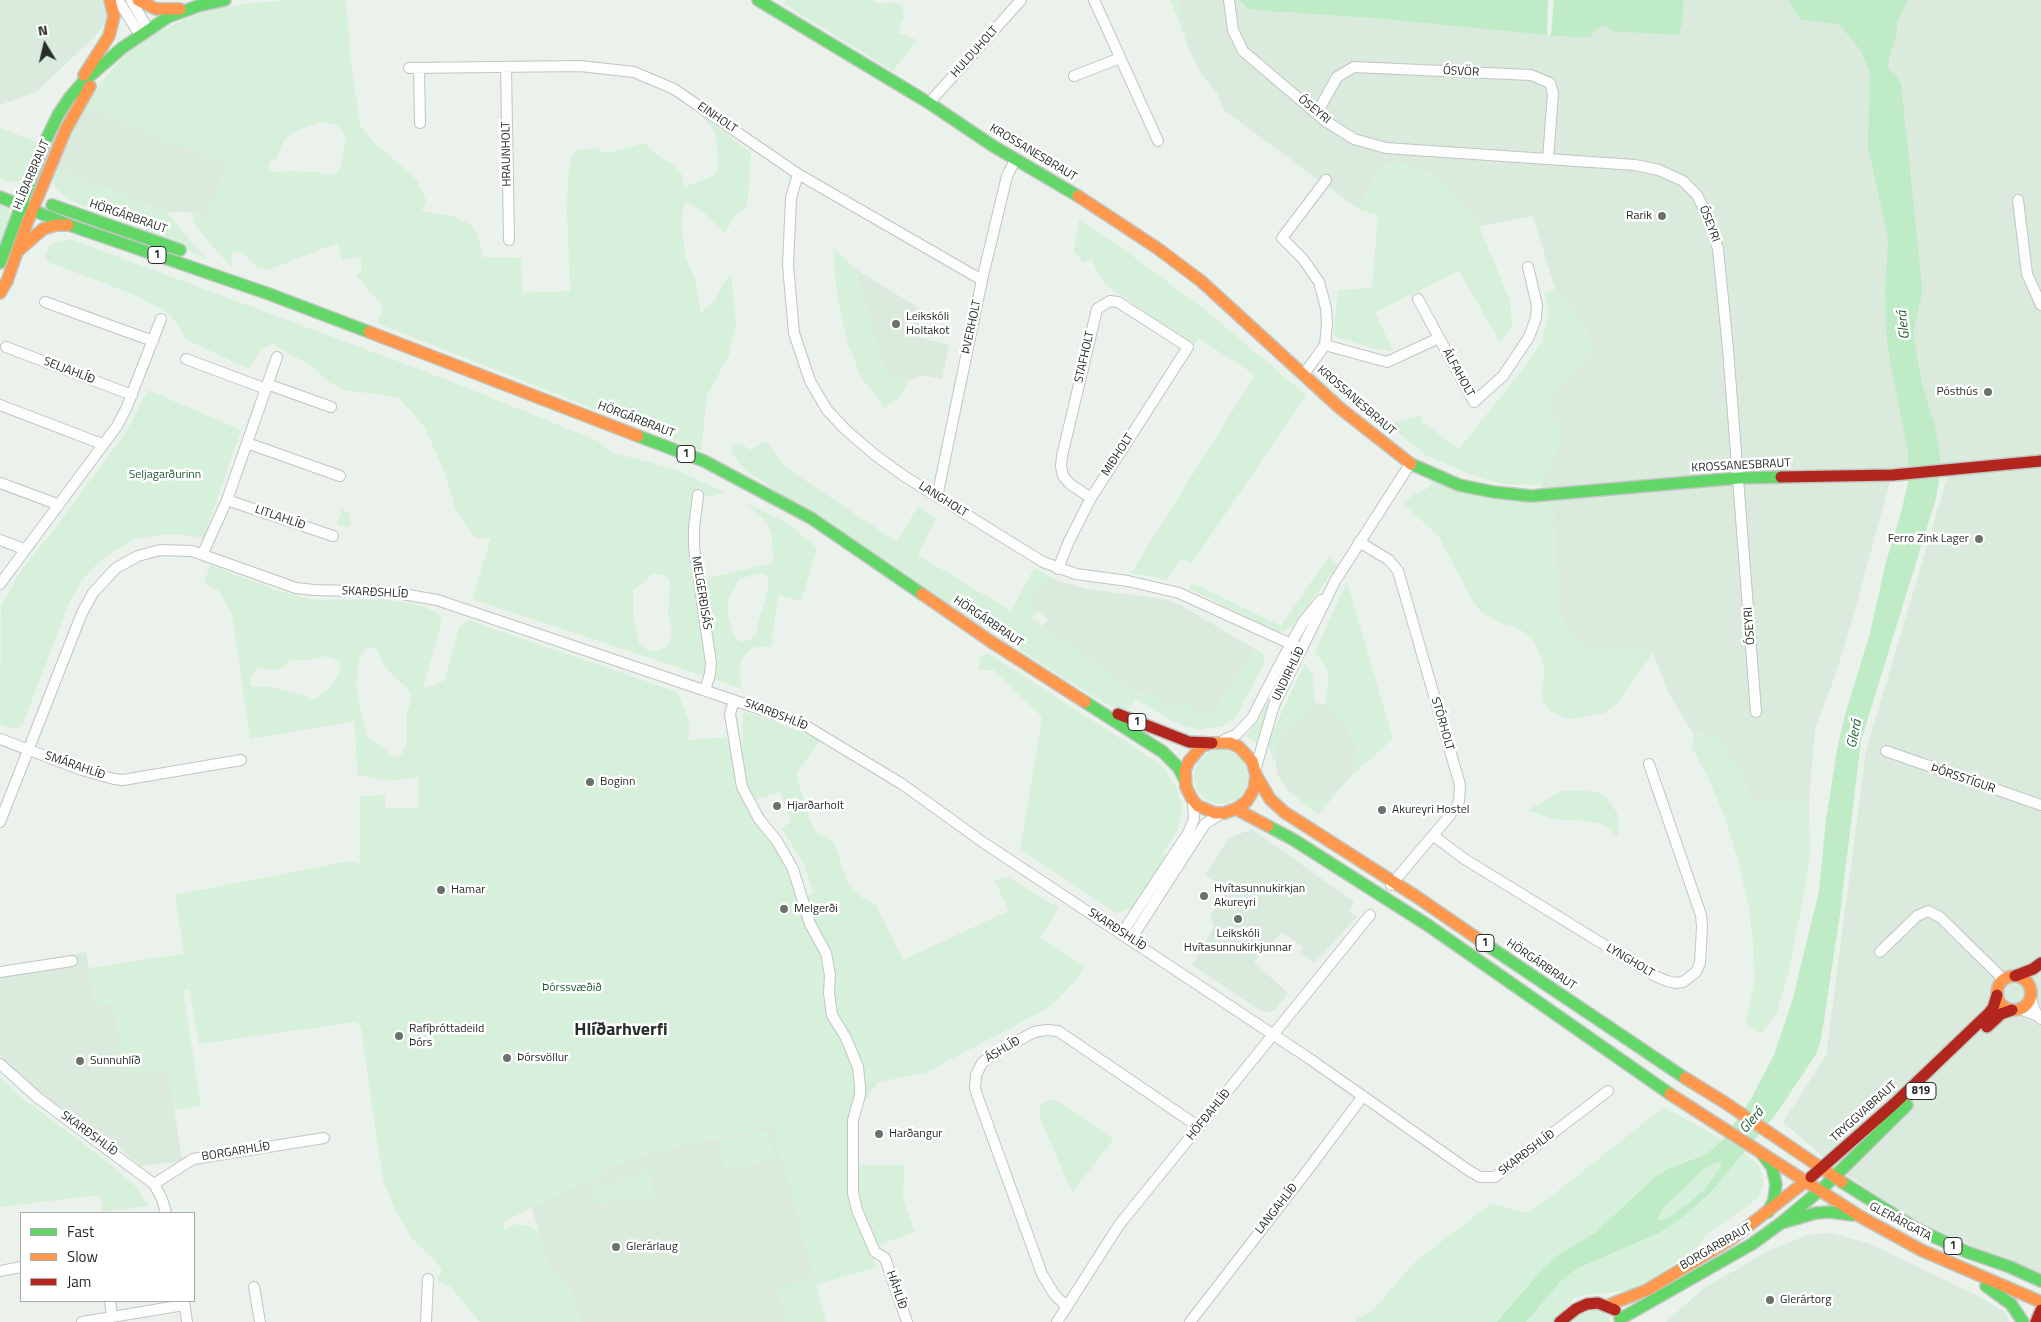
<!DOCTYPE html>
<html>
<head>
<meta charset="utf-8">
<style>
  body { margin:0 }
  #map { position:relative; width:2041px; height:1322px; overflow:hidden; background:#eaf2eb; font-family:"Titillium Web",sans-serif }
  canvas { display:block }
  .legend { position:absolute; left:20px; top:1212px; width:175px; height:90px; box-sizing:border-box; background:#fff; border:1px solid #a9aba9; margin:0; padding:6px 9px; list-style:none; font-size:15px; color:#272d28 }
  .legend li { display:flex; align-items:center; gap:10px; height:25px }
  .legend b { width:25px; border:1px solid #a9aba9 }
  .north { position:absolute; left:20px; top:20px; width:50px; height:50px; -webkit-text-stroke:4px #fff; paint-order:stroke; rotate:351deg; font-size:14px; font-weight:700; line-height:20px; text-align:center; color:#272d28 }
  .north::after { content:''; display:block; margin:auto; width:18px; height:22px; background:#272d28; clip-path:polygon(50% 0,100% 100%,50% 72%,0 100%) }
</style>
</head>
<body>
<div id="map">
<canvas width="2041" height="1322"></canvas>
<ul class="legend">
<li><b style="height:6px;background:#63d668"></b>Fast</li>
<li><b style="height:6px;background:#ff974d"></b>Slow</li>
<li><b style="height:6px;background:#b3261e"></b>Jam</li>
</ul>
<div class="north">N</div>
</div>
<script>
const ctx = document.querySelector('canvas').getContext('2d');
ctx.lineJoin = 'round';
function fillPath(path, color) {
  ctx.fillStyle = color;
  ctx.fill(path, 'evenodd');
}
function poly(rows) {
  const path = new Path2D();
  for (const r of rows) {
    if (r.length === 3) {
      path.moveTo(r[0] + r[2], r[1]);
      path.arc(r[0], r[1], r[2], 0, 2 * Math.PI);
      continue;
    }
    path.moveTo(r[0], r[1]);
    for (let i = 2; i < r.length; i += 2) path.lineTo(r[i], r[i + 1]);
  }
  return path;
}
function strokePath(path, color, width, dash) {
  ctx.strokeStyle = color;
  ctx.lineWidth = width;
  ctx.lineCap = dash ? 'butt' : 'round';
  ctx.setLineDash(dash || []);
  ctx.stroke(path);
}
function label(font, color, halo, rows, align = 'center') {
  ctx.font = font + ' "Titillium Web",sans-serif';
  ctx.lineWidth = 5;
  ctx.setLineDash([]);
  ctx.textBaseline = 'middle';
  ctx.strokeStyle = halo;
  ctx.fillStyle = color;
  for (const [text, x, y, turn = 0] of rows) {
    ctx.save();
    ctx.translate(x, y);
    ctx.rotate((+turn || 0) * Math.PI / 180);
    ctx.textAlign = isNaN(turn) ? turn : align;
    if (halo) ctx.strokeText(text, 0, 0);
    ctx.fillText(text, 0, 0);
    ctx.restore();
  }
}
const built = poly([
  [0,0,151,0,115,13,91,40,36,92,0,105],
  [1179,0,1239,0,1248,9,1266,11,1372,18,1567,37,1590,37,1595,30,1606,25,1682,25,1684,0,1788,0,1800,19,1840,25,1904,6,1908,0,2041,0,2041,1276,1916,1221,1836,1168,1783,1122,1826,1056,1866,751,1948,475,1891,478,1850,628,1836,673,1815,729,1809,800,1751,799,1739,768,1703,733,1694,735,1668,692,1653,653,1648,646,1588,650,1559,618,1553,503,1541,503,1541,485,1554,459,1561,430,1550,413,1553,396,1559,385,1580,367,1583,360,1589,356,1593,345,1585,325,1555,289,1533,216,1479,226,1450,188,1440,183,1430,173,1397,162,1381,167,1358,209,1224,110,1217,93,1202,75,1187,45],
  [84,107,228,165,205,217,191,212,167,212,71,174,54,165],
  [855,269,924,311,918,337,949,345,942,379,924,375,909,380,886,373],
  [1051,577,1058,581,1087,589,1165,599,1180,605,1255,649,1208,719,1184,703,1178,712,1151,694,1137,693,1043,627,1048,619,1029,603,1040,584,1046,587],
  [1315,703,1325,704,1344,724,1356,746,1355,765,1350,777,1318,815,1287,790,1278,776,1274,754,1277,741,1282,733,1313,710],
  [1252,829,1354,902,1349,911,1357,917,1314,963,1300,952,1303,947,1282,932,1254,962,1288,993,1276,1009,1268,1012,1261,1011,1192,965,1214,927,1210,916,1227,890,1205,875,1229,838],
  [86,952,95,1006,114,1003,124,1074,168,1068,182,1161,141,1166,120,1149,42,1094,22,1078,0,1055,0,967],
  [773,1125,826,1322,581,1322,571,1292,562,1278,550,1272,532,1208,577,1184,594,1180,606,1168,640,1156],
  [1831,1233,1868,1243,1980,1297,2005,1312,2010,1322,1666,1322,1704,1288,1768,1251,1808,1235]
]);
const green = poly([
  [289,0,346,0,351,61,360,125,373,141,417,180,426,200,422,211,456,217,472,226,477,233,483,257,521,258,523,293,570,291,567,211,568,178,571,159,576,150,595,148,607,153,644,143,662,159,672,164,683,176,684,187,711,177,718,169,716,133,700,114,751,153,747,209,741,210,732,220,725,234,709,217,691,204,684,202,682,226,685,256,695,279,700,304,700,313,715,301,722,285,731,273,736,325,729,355,707,396,701,451,377,323,383,306,356,276,361,272,361,257,342,260,337,243,268,270,257,267,242,253,233,251,231,267,200,232,194,223,191,212,205,217,227,165,84,107,96,88,123,57,150,37,182,20,217,8,244,4],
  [322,122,337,125,341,129,346,139,340,168,336,174,331,176,315,172,290,171,282,173,272,172,268,167,270,161,277,158,282,144,287,137,297,130],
  [786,0,872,0,878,4,893,2,902,5,904,19,900,25,899,33,917,40,893,71,784,4],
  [1169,0,1179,0,1187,45,1175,11],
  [0,128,40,143,28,174,18,182,11,182,0,178],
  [1397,162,1422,168,1440,183,1450,188,1479,226,1510,301,1512,326,1500,342,1459,271,1375,312,1393,351,1375,349,1333,336,1338,290,1372,288,1378,215,1358,209,1381,167],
  [54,165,71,174,167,212,206,259,159,236,67,199,55,187,52,176],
  [0,202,8,208,10,212,10,219,0,249],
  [1079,220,1111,240,1208,312,1306,395,1192,563,1180,559,1167,580,1131,573,1255,375,1200,339,1193,345,1108,286,1099,275,1091,258,1084,263,1074,252],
  [70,239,445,379,598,441,611,452,677,470,725,493,701,497,695,502,696,581,773,563,772,535,767,522,744,502,787,523,817,548,801,601,778,595,771,647,755,647,748,651,742,659,740,669,741,688,472,599,491,538,481,539,472,535,455,508,444,471,424,426,398,397,343,390,327,381,313,367,273,344,262,349,249,369,185,339,178,324,170,315,159,308,135,295,48,262,45,255,50,244],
  [760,573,767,575,769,580,765,602,757,625,757,633,750,640,741,642,734,636,728,617,728,601,739,579],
  [653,574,661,574,666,576,670,581,668,613,672,629,669,644,661,650,652,652,639,644,633,612,633,591],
  [833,248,855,269,886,373,909,380,901,396,885,408,861,377,847,341,837,296],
  [1555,289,1585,325,1593,345,1594,354,1583,360,1580,367,1559,385,1553,396,1550,413,1561,430,1561,441,1554,459,1541,485,1502,484,1472,475,1425,455,1389,424,1422,415,1421,421,1459,449,1526,365,1542,342,1549,313,1545,293],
  [148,390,241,430,204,538,179,534,159,535,135,539,112,552,96,565,82,580,69,603,22,726,14,729,0,724,1,605,24,566,51,534,126,432],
  [766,441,785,467,897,542,918,506,936,518,918,555,1011,611,1034,568,1051,577,1046,587,1040,585,1029,603,1038,610,1032,618,1137,693,1151,694,1178,712,1184,703,1208,719,1255,649,1262,653,1265,662,1235,718,1223,726,1199,730,1184,726,1171,721,1136,699,1128,709,1116,708,1102,702,872,556,745,470,731,452,732,445,741,443,750,450],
  [1434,481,1493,500,1553,502,1559,619,1588,650,1648,646,1653,653,1618,702,1605,713,1569,719,1549,711,1543,702,1542,690,1545,673,1541,658,1535,643,1526,633,1513,626,1500,623,1481,612,1472,600,1439,537,1403,503,1414,494,1425,490],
  [342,509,348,512,351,524,349,528,337,524],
  [1328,557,1338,565,1293,626,1283,632,1276,631,1189,589,1192,583,1281,626],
  [210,565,276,590,315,600,385,599,422,606,435,612,441,617,440,630,422,690,445,680,459,627,468,620,677,692,690,723,688,738,684,740,730,737,740,793,755,823,784,859,800,899,814,893,803,862,782,829,791,820,780,792,754,800,745,781,742,755,743,712,768,719,821,740,796,773,810,821,818,835,825,836,834,843,848,884,862,898,876,905,903,960,1008,911,995,880,1008,877,1059,908,1040,937,1085,967,1071,986,1050,1007,925,1073,878,1082,857,1113,853,1165,904,1165,903,1200,915,1232,868,1249,877,1267,816,1285,826,1322,786,1322,777,1288,814,1278,773,1125,640,1156,606,1168,594,1180,577,1184,503,1222,505,1230,511,1226,518,1224,528,1226,536,1230,543,1242,550,1272,562,1278,571,1292,581,1322,480,1322,450,1286,437,1281,442,1270,434,1259,412,1239,393,1205,384,1183,379,1155,361,1028,356,1022,199,1044,189,989,183,991,201,1105,174,1110,168,1068,124,1075,114,1003,95,1006,89,968,184,954,175,895,350,861,360,864,360,796,385,795,385,808,419,808,419,777,389,781,357,775,355,721,250,739,232,614,218,590,204,583],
  [370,647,378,651,383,664,401,683,407,687,411,695,411,702,407,712,407,743,402,754,396,757,392,757,381,745,368,738,362,716,356,684,360,656,364,650],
  [325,656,339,661,341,667,334,684,316,699,311,700,305,696,269,686,252,687,250,683,252,674,259,668,274,670,283,668,291,660,309,660],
  [1347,582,1393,739,1350,777,1355,765,1356,746,1344,724,1325,704,1329,678,1326,668,1315,651],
  [989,654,1152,759,1164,768,1176,786,1182,807,1178,830,1163,852,1169,857,1132,908,1117,913,1020,849,1042,717,994,670,979,670,980,658,983,655],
  [1305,664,1313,675,1315,703,1313,710,1282,733,1275,748,1274,762,1269,747,1271,735],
  [1285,669,1285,673,1264,720,1258,745,1246,736,1260,718],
  [1703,733,1718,737,1739,768,1751,799,1809,800,1810,854,1804,894,1788,975,1777,1012,1761,1034,1750,1027,1746,1022,1754,984,1753,942,1748,903,1737,857,1723,812,1705,771,1691,747,1694,735],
  [1221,777,27],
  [1341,787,1318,815,1287,790,1301,798,1316,800,1332,795],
  [1573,790,1596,792,1606,797,1617,813,1619,822,1618,838,1609,828,1602,824,1576,820,1552,819,1528,810,1562,791],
  [0,1077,21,1097,100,1156,134,1185,149,1206,103,1212,100,1195,0,1207],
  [1052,1099,1059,1102,1114,1139,1072,1192,1039,1116,1041,1104],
  [1664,1107,1723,1140,1705,1155,1667,1169,1655,1177,1596,1232,1558,1255,1539,1273,1497,1322,1356,1322,1357,1319,1374,1309,1416,1261,1492,1203,1526,1213,1549,1198],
  [765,1131,769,1134,775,1155,772,1160,728,1171,724,1168,718,1147,721,1142],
  [1744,1153,1759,1165,1764,1183,1758,1198,1709,1233,1693,1251,1643,1285,1632,1290,1585,1295,1574,1298,1554,1322,1526,1322,1560,1282,1576,1269,1659,1233,1729,1171],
  [1716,1162,1720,1162,1721,1166,1706,1188,1690,1202,1667,1219,1661,1220,1658,1218,1664,1207,1687,1186,1699,1173],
  [651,1169,651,1184,656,1197,600,1204,592,1200,591,1194,596,1188],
  [1595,1309,1603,1311,1609,1317,1610,1322,1570,1322,1576,1316]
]);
const water = poly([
  [1239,0,1684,0,1682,25,1679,35,1611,31,1606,25,1595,30,1590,37,1567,37,1372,18,1266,11,1248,9],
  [1788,0,1908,0,1897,22,1897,31,1889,59,1888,68,1898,78,1901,84,1921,276,1922,293,1913,334,1922,384,1935,426,1940,456,1939,481,1936,498,1861,741,1840,914,1821,1039,1816,1054,1776,1114,1711,1192,1684,1216,1659,1233,1576,1269,1560,1282,1526,1322,1497,1322,1539,1273,1558,1255,1596,1232,1655,1177,1667,1169,1705,1155,1723,1140,1751,1099,1774,1055,1792,1002,1819,891,1826,820,1837,750,1845,715,1870,633,1886,562,1902,509,1908,482,1908,452,1887,344,1885,294,1888,238,1868,147,1870,72,1861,51,1840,25,1800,19],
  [1716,1162,1720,1162,1721,1166,1706,1188,1690,1202,1667,1219,1661,1220,1658,1218,1664,1207,1687,1186,1699,1173]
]);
const pier = poly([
  [1548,0,1554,0,1551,35,1547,35]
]);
const street = poly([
  [118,0,140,35],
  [131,0,148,29],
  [1094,0,1158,141],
  [1229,0,1233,30,1243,51,1324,120,1354,139,1386,148,1635,165,1659,170,1683,181,1697,195,1709,219,1718,249,1728,349,1756,712],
  [506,67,509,240],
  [409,68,580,66,634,72,674,89,798,174,982,280],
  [419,68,420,123],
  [1074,76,1120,58],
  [929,103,1021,0],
  [1317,113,1337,77,1354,67,1531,75,1550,83,1553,93,1548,159],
  [798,174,791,198,788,265,794,333,810,381,827,410,846,430,875,455,904,476,1043,562,1076,574,1128,581,1179,593,1302,649],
  [2018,200,2027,274,2041,305],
  [1418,299,1474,402,1503,376,1529,337,1536,318,1537,305,1528,267],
  [45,302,153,341],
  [1325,345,1387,362,1439,338],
  [6,347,132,395],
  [186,359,266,389],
  [1304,374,1325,345,1327,323,1326,308,1319,282,1303,259,1282,238,1326,180],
  [267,384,331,407],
  [0,405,102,444],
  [247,443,340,476],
  [0,483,57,504],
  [698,495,694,528,694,547,711,663,710,674,705,690],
  [937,497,982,280,1007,176,1015,160],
  [227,500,333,536],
  [0,540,24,549],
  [1359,542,1389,560,1398,571,1460,785,1459,801,1456,808,1391,885],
  [203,553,227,500,277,357],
  [1058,569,1069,541,1091,498,1188,347,1118,302,1110,301,1097,309,1062,456,1061,466,1063,476,1070,484,1091,498],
  [0,584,117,426,126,409,161,319],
  [734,700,730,714,742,787,759,819,777,841,793,869,810,924,826,953,830,975,829,993,832,1015,846,1038,858,1067,860,1086,860,1095,853,1120,853,1193,857,1210,875,1252,885,1258,907,1322],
  [0,739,82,770,114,779,123,780,241,760],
  [1224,740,1237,734,1252,718,1281,662,1303,622,1321,600],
  [1886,751,2041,805],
  [1256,767,1274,705,1335,581,1410,464],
  [0,822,82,613,93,593,116,568,138,556,160,550,192,551,296,588,314,590,391,592,437,600,801,723,902,784,984,843,1310,1059,1468,1170,1480,1177,1495,1177,1608,1091],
  [1434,836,1463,858,1655,976,1667,981,1676,983,1683,982,1696,972,1700,963,1702,927,1701,915,1649,764],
  [1122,933,1188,833,1194,819,1193,803],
  [1131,939,1205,824,1219,815],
  [1880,952,1917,916,1928,911,1940,917,2004,980],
  [0,972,72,961],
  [2030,997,2035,1011,2041,1019],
  [2020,1009,2038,1016],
  [0,1064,38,1098,154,1184,162,1199,166,1213],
  [154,1184,193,1159,324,1138],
  [0,1271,21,1267],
  [254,1287,260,1322],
  [110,1301,112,1317],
  [184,1301,187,1322],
  [1067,1307,1054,1294,1042,1274,977,1095,975,1088,976,1075,982,1063,992,1055,1034,1032,1046,1030,1058,1031,1199,1127],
  [82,1322,184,1305],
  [426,1322,428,1279],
  [1057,1322,1119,1225,1370,915],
  [1190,1322,1307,1171,1363,1096]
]);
const fast = poly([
  [758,0,929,103,993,146,1078,196],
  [0,197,72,226,269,294,369,332],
  [52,205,180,250],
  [0,263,44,144,58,115,70,97,83,82,122,48,168,17,198,6,225,0],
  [638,436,704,461,811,518,922,594],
  [1411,464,1459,485,1493,492,1531,496,1738,478,1781,477],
  [1085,702,1163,752,1178,767,1185,780],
  [1268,826,1294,840,1429,926,1670,1094],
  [1484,943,1685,1078],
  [1763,1155,1772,1167,1776,1184,1774,1200,1768,1212],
  [1842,1182,1915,1228,1967,1252,2010,1267,2041,1281],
  [1825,1186,1907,1105],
  [1781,1223,1816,1213,1830,1212,1853,1215],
  [1986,1286,2011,1304,2023,1322],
  [1620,1319,1752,1244,1781,1223,1819,1191]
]);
const slow = poly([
  [138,0,156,9,180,9],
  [84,75,109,36,114,16,110,0],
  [1078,196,1157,248,1201,281,1341,409,1411,464],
  [18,251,43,229,56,225,68,225],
  [0,293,7,281,27,223,66,129,90,86],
  [369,332,638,436],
  [922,594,990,641,1085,702],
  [1256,775,1270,799,1284,812,1417,897,1484,943],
  [1236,809,1247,801,1254,789,1256,775,1252,761,1239,747,1230,743,1212,743,1202,746,1189,761,1185,770,1186,787,1192,799,1198,806,1215,813,1224,813,1236,809,1268,826],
  [2014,993,17],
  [1685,1078,1724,1102,1842,1182],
  [1670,1094,1861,1217,1921,1250,2041,1302],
  [1606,1306,1647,1290,1733,1238,1806,1181]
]);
const jam = poly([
  [1781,477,1893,475,2041,461],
  [1118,714,1189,742,1212,743],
  [2015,976,2033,969,2041,963],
  [1987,1027,2001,1014,2012,1010],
  [1811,1177,1895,1103,1989,1013,1993,1008,1997,995],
  [1560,1322,1576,1309,1587,1304,1598,1303,1615,1310],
  [2036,1322,2041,1310]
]);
const markers = [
  [1662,216,5,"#6b726c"],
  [896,324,5,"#6b726c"],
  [1988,392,5,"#6b726c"],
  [1979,539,5,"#6b726c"],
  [590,782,5,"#6b726c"],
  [777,806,5,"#6b726c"],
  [1382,810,5,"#6b726c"],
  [441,890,5,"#6b726c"],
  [1204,896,5,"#6b726c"],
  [784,909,5,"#6b726c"],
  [1238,919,5,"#6b726c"],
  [399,1036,5,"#6b726c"],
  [507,1058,5,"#6b726c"],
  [80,1061,5,"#6b726c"],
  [879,1134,5,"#6b726c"],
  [616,1247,5,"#6b726c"],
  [1770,1300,5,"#6b726c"]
];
const shields = [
  [157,255,18],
  [686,454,18],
  [1137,722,18],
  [1485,943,18],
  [1921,1091,30],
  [1953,1246,18]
];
const shieldNames = [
  ["1",157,255],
  ["1",686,454],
  ["1",1137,722],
  ["1",1485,943],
  ["819",1921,1091],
  ["1",1953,1246]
];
const streetNames = [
  ["HULDUHOLT",975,52,-48],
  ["ÓSVÖR",1461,72,3],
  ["ÓSEYRI",1314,110,39],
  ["EINHOLT",717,118,34],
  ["KROSSANESBRAUT",1033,153,31],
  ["HRAUNHOLT",507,154,-91],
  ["HLÍÐARBRAUT",32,175,-67],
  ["HÖRGÁRBRAUT",128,217,19],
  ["ÓSEYRI",1709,224,69],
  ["ÞVERHOLT",972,327,-78],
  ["STAFHOLT",1085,357,-77],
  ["SELJAHLÍÐ",69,371,21],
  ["ÁLFAHOLT",1458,373,61],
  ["KROSSANESBRAUT",1356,401,41],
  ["HÖRGÁRBRAUT",636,420,21],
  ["MIÐHOLT",1118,455,-57],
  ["KROSSANESBRAUT",1741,466,-3],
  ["LANGHOLT",943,500,32],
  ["LITLAHLÍÐ",280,518,19],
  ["SKARÐSHLÍÐ",375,593,3],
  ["MELGERÐISÁS",701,593,81],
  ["HÖRGÁRBRAUT",988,622,34],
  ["ÓSEYRI",1750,626,-94],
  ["UNDIRHLÍÐ",1289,674,-64],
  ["SKARÐSHLÍÐ",776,715,21],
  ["STÓRHOLT",1442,724,74],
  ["SMÁRAHLÍÐ",75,766,19],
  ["ÞÓRSSTÍGUR",1963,779,19],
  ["SKARÐSHLÍÐ",1117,930,33],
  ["LYNGHOLT",1630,961,31],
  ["HÖRGÁRBRAUT",1541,965,34],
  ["ÁSHLÍÐ",1003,1050,-31],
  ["TRYGGVABRAUT",1864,1112,-42],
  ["HÖFÐAHLÍÐ",1209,1115,-51],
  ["SKARÐSHLÍÐ",89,1134,36],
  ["BORGARHLÍÐ",236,1152,-9],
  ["SKARÐSHLÍÐ",1527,1153,-37],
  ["LANGAHLÍÐ",1277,1209,-52],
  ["GLERÁRGATA",1900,1222,28],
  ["BORGARBRAUT",1716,1247,-30],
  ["HÁHLÍÐ",896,1290,71]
];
const poiNames = [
  ["Rarik",1652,216,"right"],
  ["Leikskóli",906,317],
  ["Holtakot",906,331],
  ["Pósthús",1978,392,"right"],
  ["Ferro Zink Lager",1969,539,"right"],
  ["Boginn",600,782],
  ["Hjarðarholt",787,806],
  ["Akureyri Hostel",1392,810],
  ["Hvítasunnukirkjan",1214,889],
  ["Akureyri",1214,903],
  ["Hamar",451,890],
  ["Melgerði",794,909],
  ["Leikskóli",1238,934,"center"],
  ["Hvítasunnukirkjunnar",1238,948,"center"],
  ["Rafíþróttadeild",409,1029],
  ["Þórs",409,1043],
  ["Þórsvöllur",517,1058],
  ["Sunnuhlíð",90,1061],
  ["Harðangur",889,1134],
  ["Glerárlaug",626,1247],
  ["Glerártorg",1780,1300]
];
const parkNames = [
  ["Seljagarðurinn",165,475],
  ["Þórssvæðið",572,988]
];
const waterNames = [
  ["Glerá",1904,325,-96],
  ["Glerá",1855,734,-79],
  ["Glerá",1752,1121,-49]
];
const districtNames = [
  ["Hlíðarhverfi",621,1031]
];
fillPath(built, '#daeadd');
fillPath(green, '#d7f0db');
fillPath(water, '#bfebc7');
fillPath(pier, '#eaf2eb');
strokePath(street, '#c0c6c1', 12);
strokePath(fast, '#c0c6c1', 14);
strokePath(slow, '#c0c6c1', 14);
strokePath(jam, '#c0c6c1', 14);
strokePath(street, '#fcfdfc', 10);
strokePath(fast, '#63d668', 11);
strokePath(slow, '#ff974d', 11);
strokePath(jam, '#b3261e', 11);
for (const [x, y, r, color] of markers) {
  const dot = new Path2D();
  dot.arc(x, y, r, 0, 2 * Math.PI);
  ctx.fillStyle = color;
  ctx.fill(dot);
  strokePath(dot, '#fff', 2);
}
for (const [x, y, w] of shields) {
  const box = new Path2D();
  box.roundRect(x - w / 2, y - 8.5, w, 17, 4);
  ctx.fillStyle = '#fff';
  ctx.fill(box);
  strokePath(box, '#272d28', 1);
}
label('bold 11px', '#272d28', null, shieldNames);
label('12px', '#272d28', '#fff', streetNames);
label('12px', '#272d28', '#fff', poiNames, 'left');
label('12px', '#1c5b2e', '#fff', parkNames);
label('italic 14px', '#1d5c2f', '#fff', waterNames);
label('bold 18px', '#272d28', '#fff', districtNames);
</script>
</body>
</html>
